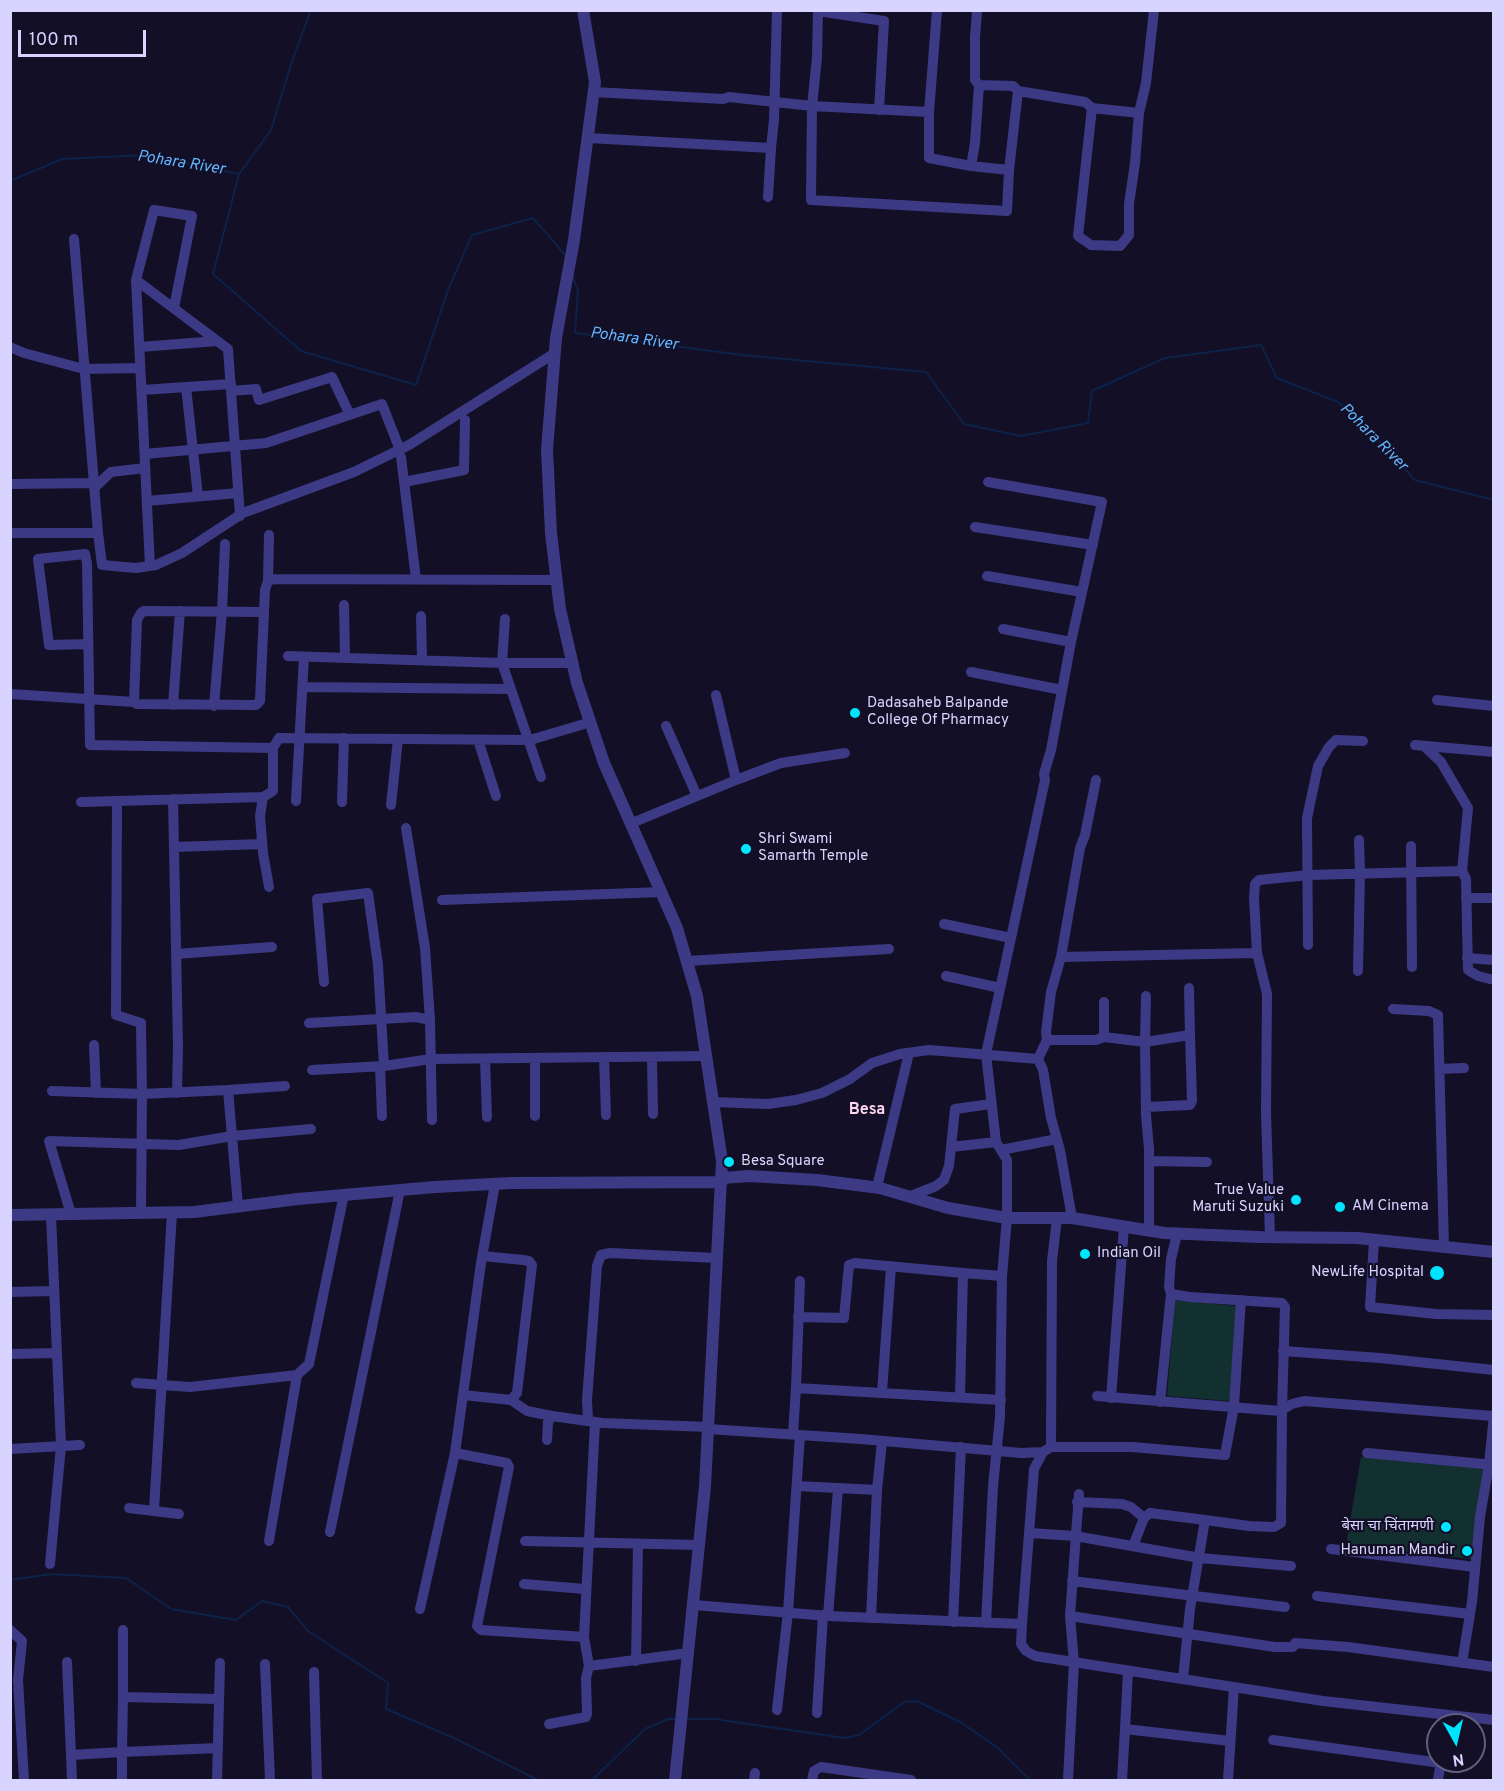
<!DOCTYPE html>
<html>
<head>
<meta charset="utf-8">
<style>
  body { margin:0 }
  #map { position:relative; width:1504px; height:1791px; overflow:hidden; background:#130f26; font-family:Overpass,sans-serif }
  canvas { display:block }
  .frame { position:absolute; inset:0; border:12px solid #d9d4ff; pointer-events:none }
  .north { position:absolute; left:1426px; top:1713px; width:60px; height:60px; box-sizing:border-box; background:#130f26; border:2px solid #625e7d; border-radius:50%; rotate:172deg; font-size:16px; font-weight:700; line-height:24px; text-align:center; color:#d9d4ff }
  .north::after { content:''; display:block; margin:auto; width:21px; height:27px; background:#00e5ff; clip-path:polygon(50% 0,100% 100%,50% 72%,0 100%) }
  .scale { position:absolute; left:18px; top:30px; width:128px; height:27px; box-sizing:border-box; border:3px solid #d9d4ff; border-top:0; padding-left:8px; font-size:18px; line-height:21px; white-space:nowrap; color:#d9d4ff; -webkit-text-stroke:4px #130f26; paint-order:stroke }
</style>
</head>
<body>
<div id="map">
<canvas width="1504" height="1791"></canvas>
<div class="frame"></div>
<div class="north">N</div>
<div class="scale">100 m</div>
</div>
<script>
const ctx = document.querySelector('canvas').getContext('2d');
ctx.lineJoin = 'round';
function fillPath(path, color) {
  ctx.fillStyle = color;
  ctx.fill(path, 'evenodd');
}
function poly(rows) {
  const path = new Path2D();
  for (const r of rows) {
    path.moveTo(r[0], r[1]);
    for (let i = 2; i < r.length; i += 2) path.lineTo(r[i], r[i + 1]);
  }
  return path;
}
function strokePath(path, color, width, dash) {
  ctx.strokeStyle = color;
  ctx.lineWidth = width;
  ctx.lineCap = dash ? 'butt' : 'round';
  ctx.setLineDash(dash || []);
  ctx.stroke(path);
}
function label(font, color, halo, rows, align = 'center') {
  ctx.font = font + ' Overpass,"Noto Sans Devanagari",sans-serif';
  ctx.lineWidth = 4.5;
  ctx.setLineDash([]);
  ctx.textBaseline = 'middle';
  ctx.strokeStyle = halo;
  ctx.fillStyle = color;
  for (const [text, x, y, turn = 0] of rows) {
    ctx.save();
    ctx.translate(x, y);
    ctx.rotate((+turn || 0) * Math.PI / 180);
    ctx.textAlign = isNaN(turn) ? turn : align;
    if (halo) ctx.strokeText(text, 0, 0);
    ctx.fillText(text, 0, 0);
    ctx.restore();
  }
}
const green = poly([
  [1175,1300,1237,1306,1230,1401,1167,1396],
  [1361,1457,1483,1468,1471,1559,1346,1545]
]);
const stream = poly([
  [239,174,271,130,292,61,311,10],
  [10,181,62,159,147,155,239,174,213,274,301,351,416,385,448,290,472,235,533,218,566,256],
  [572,275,578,291,575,333,742,355,926,372,964,424,1021,436,1088,423,1092,391,1165,358,1261,345,1277,378,1338,402,1371,432,1415,480,1494,500],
  [10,1580,51,1574,126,1578,171,1609,236,1620,262,1601,288,1607,308,1631,388,1683,386,1709,454,1738,538,1780],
  [684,1719,714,1719,845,1738,859,1735,904,1702,917,1701,962,1723,998,1748,1030,1780],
  [592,1780,645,1729,668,1719,676,1719]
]);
const minor = poly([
  [818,10,817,58,812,106,811,200,1007,211,1009,170,1018,91],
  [937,10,929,112,929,158,971,166,1009,170],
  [818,11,884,21,879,110],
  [979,85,1013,86,1018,91,1085,102,1092,108,1078,236,1091,245,1120,246,1129,235,1129,204,1135,163,1139,113,1146,83,1154,10],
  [594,92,723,99,729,97,812,106,929,112],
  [1092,108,1139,113],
  [588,138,771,148,774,120,777,10],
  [971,166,975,143,979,85,975,80,975,37,977,12],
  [768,197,771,148],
  [74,239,98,533],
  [136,280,228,349,240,516],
  [10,347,24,353,84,369,140,368],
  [140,347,217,341],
  [186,387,198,496],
  [142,390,231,384],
  [231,391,256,389,259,400,332,377,350,415],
  [145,454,266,443,382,404,400,450],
  [401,457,416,579],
  [404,482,464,470,465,420],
  [10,484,94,483],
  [94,488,111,472,145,468],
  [147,501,238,493],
  [975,527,1093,545],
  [10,533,98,533,102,565,136,568,156,565,182,553,243,513,354,472,409,445,555,353],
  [150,566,136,280,154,210,192,216,174,308],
  [987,576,1082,592],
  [268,581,269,535],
  [344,605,345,658],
  [264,612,144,611,141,613,137,620,134,702,137,704,256,705,260,701,265,590,268,581,273,579,556,580],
  [421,616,422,660],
  [505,619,502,663,541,777],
  [1003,629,1071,642],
  [88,644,49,645,38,559,85,554,87,563,90,745,273,748,279,738,530,740,591,722],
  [288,656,502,663,573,663],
  [971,672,1062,690],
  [303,687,511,689],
  [10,694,134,702],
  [716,695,736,780],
  [1437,700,1494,706],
  [173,705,180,611],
  [214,706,222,611,225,544],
  [666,726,697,796],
  [478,740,496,796],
  [1415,745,1494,752],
  [1424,746,1441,762,1468,808,1462,871],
  [173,799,178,1046,177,1093],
  [296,801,304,657],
  [81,802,263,797],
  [342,802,344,738],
  [391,805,398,739],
  [632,823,736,780,781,763,845,753],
  [406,828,425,948,430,1020,432,1120],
  [1411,846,1412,967],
  [174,847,262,844],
  [269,887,263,853,260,816,263,797,273,791,273,748],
  [1466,898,1494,898],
  [442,900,662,892],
  [944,924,1011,938],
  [1308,945,1307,818,1318,766,1329,747,1336,740,1363,741],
  [176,954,272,947],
  [1061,957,1257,953],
  [1467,958,1494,960],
  [687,961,889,949],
  [1358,971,1360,873,1359,840],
  [946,976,1000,988],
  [324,982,317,899,368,893,378,965,384,1066],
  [1393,1009,1429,1011,1438,1015,1444,1248],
  [309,1023,416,1017,430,1020],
  [1104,1037,1104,1002],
  [1047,1040,1096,1040,1104,1037,1145,1042,1146,996],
  [94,1045,96,1093],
  [604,1057,606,1115],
  [652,1057,653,1114],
  [535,1058,535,1116],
  [485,1059,487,1117],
  [1038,1059,1047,1040,1046,1032,1051,992,1061,957,1080,848,1085,835,1096,780],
  [380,1066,382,1116],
  [1440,1069,1464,1068],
  [312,1070,384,1066,431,1059,707,1056],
  [228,1090,285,1086],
  [52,1091,142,1094,141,1023,116,1015,117,801],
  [713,1102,768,1104,796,1100,822,1093,850,1079,872,1063,900,1054,929,1050,1038,1059,1043,1070,1051,1118,1060,1150,1072,1218],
  [1146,1107,1190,1105,1192,1101,1190,1035],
  [951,1147,996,1142],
  [1001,1150,1057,1139],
  [1149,1161,1207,1162],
  [495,1184,481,1263,455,1453,507,1463,509,1467,477,1626,481,1630,584,1637],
  [877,1187,909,1053],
  [911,1196,936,1186,944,1180,949,1166,955,1109,991,1104],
  [141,1212,142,1094,228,1090,238,1206],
  [71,1214,49,1141,179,1145,232,1136,311,1129],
  [1149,1230,1149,1149,1146,1115,1145,1042,1190,1035,1189,988],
  [1177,1234,1171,1259,1169,1287,1171,1294,1190,1297,1282,1303,1285,1307,1282,1411,1281,1523,1274,1527,1249,1526,1205,1520,1190,1609,1183,1679],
  [1270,1237,1266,1113,1267,994,1257,953,1254,898,1255,884,1259,880,1309,875,1462,871,1466,879,1468,970,1478,976,1494,980],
  [1374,1240,1370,1307,1436,1314,1494,1315],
  [483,1256,523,1260,529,1261,532,1265,517,1393,511,1400],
  [963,1273,1002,1276],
  [10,1292,54,1291],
  [798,1317,844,1318,849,1265,855,1263,963,1273,960,1397],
  [1283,1351,1380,1358,1494,1370],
  [10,1354,57,1353],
  [136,1383,190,1387,297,1375],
  [796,1388,800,1281],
  [882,1392,891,1267],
  [463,1395,511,1400,527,1411,552,1416],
  [1097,1396,1280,1411,1292,1404,1304,1401,1493,1416],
  [1111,1398,1124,1226],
  [1160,1402,1171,1294],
  [588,1420,587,1400,597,1266,601,1255,610,1253,717,1258],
  [708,1429,861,1439,1021,1453,1043,1452,1051,1447,1132,1447,1225,1455,1234,1406,1241,1300],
  [793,1434,796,1388,1001,1400],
  [547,1440,548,1422,552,1416,602,1423,709,1427],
  [1051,1447,1052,1261,1057,1218],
  [10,1449,80,1445],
  [1367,1453,1494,1465],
  [797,1486,877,1490],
  [1077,1502,1122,1504,1131,1507,1144,1518],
  [129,1508,179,1514],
  [154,1510,172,1213],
  [330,1532,400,1190],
  [1030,1533,1075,1536,1200,1558,1291,1566],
  [269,1541,297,1375,309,1364,344,1194],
  [525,1541,699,1545],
  [1133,1546,1144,1518,1150,1513,1205,1520],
  [1331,1549,1475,1567],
  [50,1564,61,1446,51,1215],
  [1072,1581,1285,1607],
  [524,1584,585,1589],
  [1317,1596,1470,1614],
  [694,1605,828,1616,1022,1624,1021,1644,1026,1651,1035,1656,1323,1701,1494,1720],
  [420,1609,455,1453],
  [828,1616,838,1489],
  [1070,1616,1275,1647,1293,1647,1295,1643,1348,1647,1494,1667],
  [871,1618,877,1490,882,1441],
  [953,1622,961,1447],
  [986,1623,993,1486,1000,1417,1002,1276,1007,1218,1007,1160,996,1142,986,1054,1045,780,1044,774,1051,750,1071,642,1102,502,988,482],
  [1022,1624,1034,1469,1043,1452],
  [10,1630,22,1641,18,1680,24,1780],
  [636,1661,638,1544],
  [67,1662,71,1755],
  [1462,1663,1472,1602,1480,1517,1489,1464,1494,1415],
  [265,1664,270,1780],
  [589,1666,689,1653],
  [1128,1671,1125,1729,1230,1741],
  [314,1672,317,1780],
  [123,1697,123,1630],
  [777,1710,788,1612,800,1435],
  [817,1713,823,1615],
  [549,1724,586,1717,587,1714,586,1678,589,1666,584,1637,595,1423],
  [1273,1740,1441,1763],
  [72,1780,71,1755,122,1752,123,1697,219,1699],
  [122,1780,122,1752,218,1748],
  [217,1780,220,1663],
  [754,1780,755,1773],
  [812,1780,814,1771,821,1767,911,1780],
  [1068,1780,1074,1662,1070,1616,1079,1494],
  [1122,1780,1125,1729],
  [1228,1780,1234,1687],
  [1438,1780,1441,1761]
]);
const tertiary = poly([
  [583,10,595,82,574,240,556,338,547,450,551,533,560,609,577,683,604,763,677,928,697,996,722,1161,705,1486,675,1780],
  [722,1178,749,1176,817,1180,880,1188,948,1208,1007,1218,1072,1218,1164,1233,1259,1237,1357,1238,1494,1252],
  [10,1215,194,1212,298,1199,435,1187,511,1183,722,1182]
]);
const markers = [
  [855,713,6,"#00e5ff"],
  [746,849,6,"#00e5ff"],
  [729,1162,6,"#00e5ff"],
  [1296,1200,6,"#00e5ff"],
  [1340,1207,6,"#00e5ff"],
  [1085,1254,6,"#00e5ff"],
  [1437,1273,8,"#00e5ff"],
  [1446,1527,6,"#00e5ff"],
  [1467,1551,6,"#00e5ff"]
];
const poiNames = [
  ["Dadasaheb Balpande",867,704],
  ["College Of Pharmacy",867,721],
  ["Shri Swami",758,840],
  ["Samarth Temple",758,857],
  ["Besa Square",741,1162],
  ["True Value",1284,1191,"right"],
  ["Maruti Suzuki",1284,1208,"right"],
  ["AM Cinema",1352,1207],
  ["Indian Oil",1097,1254],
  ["NewLife Hospital",1424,1273,"right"],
  ["बेसा चा चिंतामणी",1434,1527,"right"],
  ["Hanuman Mandir",1455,1551,"right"]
];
const waterNames = [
  ["Pohara River",181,164,9],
  ["Pohara River",634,340,8],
  ["Pohara River",1373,438,45]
];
const neighbourhoodNames = [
  ["Besa",867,1111]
];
fillPath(green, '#12302f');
strokePath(stream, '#0c2248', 2);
strokePath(minor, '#3d3a85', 10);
strokePath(tertiary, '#3d3a85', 12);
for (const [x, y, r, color] of markers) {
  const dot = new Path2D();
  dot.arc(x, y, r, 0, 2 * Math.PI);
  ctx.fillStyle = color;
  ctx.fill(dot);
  strokePath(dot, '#130f26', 2);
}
label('15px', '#d9d4ff', '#130f26', poiNames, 'left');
label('italic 16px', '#62b6ff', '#130f26', waterNames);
label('bold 16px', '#ffd6f0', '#130f26', neighbourhoodNames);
</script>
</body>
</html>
